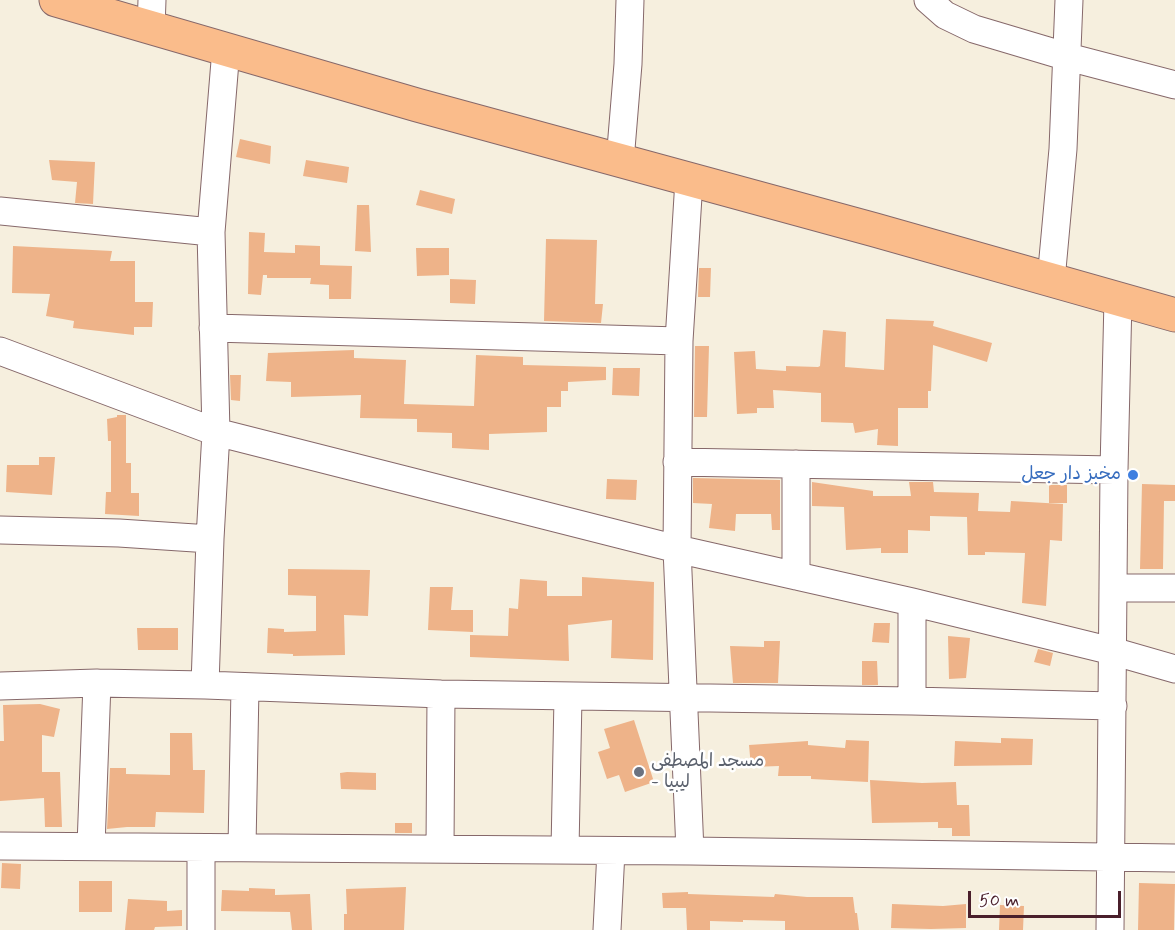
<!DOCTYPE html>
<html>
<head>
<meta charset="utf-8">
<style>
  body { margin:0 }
  #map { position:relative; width:1175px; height:930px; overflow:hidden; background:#f6efde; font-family:Mynerve,sans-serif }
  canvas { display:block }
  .scale { position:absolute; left:968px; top:891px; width:153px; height:27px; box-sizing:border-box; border:3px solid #4a1f2b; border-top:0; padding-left:8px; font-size:18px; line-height:21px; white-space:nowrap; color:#4a1f2b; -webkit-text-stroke:4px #fff; paint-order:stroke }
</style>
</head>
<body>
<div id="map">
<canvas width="1175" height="930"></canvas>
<div class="scale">50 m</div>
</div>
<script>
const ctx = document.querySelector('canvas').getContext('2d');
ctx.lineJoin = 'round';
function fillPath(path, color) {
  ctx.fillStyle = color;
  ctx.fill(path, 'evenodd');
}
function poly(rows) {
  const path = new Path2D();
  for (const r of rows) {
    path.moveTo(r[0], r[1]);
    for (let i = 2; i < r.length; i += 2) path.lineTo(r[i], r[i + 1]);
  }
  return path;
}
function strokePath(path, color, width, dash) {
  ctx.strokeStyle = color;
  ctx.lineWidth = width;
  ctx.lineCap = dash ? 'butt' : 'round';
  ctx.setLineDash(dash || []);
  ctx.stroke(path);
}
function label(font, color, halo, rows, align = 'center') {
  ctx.font = font + ' Mynerve,"Playpen Sans Arabic",sans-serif';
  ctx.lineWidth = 5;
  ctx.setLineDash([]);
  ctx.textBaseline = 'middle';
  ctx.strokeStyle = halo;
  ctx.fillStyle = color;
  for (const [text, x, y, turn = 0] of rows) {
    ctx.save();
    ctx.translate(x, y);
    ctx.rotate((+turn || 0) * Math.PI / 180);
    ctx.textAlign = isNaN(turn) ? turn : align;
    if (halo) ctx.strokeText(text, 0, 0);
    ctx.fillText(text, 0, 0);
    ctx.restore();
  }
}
const building = poly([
  [240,139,271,146,270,164,236,157],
  [49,160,95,162,93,204,75,203,77,182,52,180],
  [306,160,349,167,347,183,303,176],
  [420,190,455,199,452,214,416,205],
  [357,205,369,205,371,252,355,251],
  [249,232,265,233,264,252,295,253,295,245,320,246,320,265,352,266,351,299,329,299,329,285,310,284,311,278,267,278,267,275,263,275,261,295,248,294],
  [546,239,597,240,595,304,603,304,601,323,544,321],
  [13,246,112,251,110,261,135,261,135,302,153,302,152,327,134,327,134,335,73,328,74,321,46,316,50,294,12,293],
  [416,248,449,248,449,275,417,276],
  [699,268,711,268,710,297,698,297],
  [450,279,476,280,475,304,450,303],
  [886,319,934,321,933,326,992,343,987,362,933,345,931,391,928,391,928,408,898,408,898,446,877,445,878,429,855,433,853,423,821,422,821,393,773,390,774,408,757,408,757,413,737,414,734,352,755,351,756,369,786,371,786,366,818,367,820,366,823,330,846,332,845,367,884,370],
  [695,346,709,346,707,417,694,417],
  [354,350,354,358,406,360,404,404,474,406,476,355,523,357,523,365,606,367,606,380,568,382,568,391,561,391,561,407,547,407,547,432,489,434,489,450,452,448,452,433,417,432,417,419,360,418,361,395,291,397,291,382,266,381,268,353],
  [613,368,640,368,639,396,612,395],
  [230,375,241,375,240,401,231,400],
  [117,415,126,415,126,463,131,463,131,493,139,493,139,516,105,514,106,492,111,492,111,441,108,441,107,419,117,417],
  [39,457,55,457,52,495,6,492,7,465,39,465],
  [693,478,780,480,780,530,772,530,771,514,736,514,735,531,709,528,712,504,693,503],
  [607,479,637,480,636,500,606,499],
  [812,482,873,491,873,496,911,496,909,482,933,482,934,492,979,493,978,511,1010,512,1011,501,1063,504,1062,541,1050,540,1046,606,1022,603,1025,553,985,552,985,555,968,555,967,517,930,516,930,531,908,530,908,553,881,553,881,548,846,550,844,507,812,506],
  [1142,484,1175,485,1175,501,1164,501,1163,569,1140,569],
  [1049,485,1067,485,1067,503,1049,503],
  [288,569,370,570,368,616,344,615,345,655,293,656,293,654,267,653,268,628,284,629,284,632,316,631,316,596,288,595],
  [582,577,654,582,653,660,611,658,612,620,568,625,569,661,470,657,470,635,508,636,509,608,518,609,520,579,547,581,547,596,582,596],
  [430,587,453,587,451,610,473,610,473,632,428,630],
  [874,623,890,623,889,643,872,642],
  [137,628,178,628,178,650,138,650],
  [948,636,970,638,966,678,949,679],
  [764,641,780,641,778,683,733,683,730,646,764,647],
  [1038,649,1053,653,1050,666,1034,662],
  [862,661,877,661,878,685,862,685],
  [40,704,60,709,54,737,42,735,42,772,60,772,62,827,45,827,44,798,0,801,0,741,4,741,3,705],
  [634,720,654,782,625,792,619,775,607,779,598,752,610,748,604,729],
  [170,733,192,733,193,770,205,770,204,813,156,812,155,827,127,827,107,829,110,768,126,768,126,774,170,775],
  [1001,738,1033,739,1032,765,954,766,955,741,1001,743],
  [846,740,869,741,868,782,811,779,811,776,778,776,779,766,751,767,749,745,808,741,808,745,845,748],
  [347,772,376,773,376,790,341,789,340,773],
  [870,780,922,783,956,782,957,805,969,805,970,836,952,836,952,828,938,828,938,822,872,823],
  [395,823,412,823,412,833,395,833],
  [2,863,21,864,20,889,1,888],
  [79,881,112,881,112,912,79,912],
  [1139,883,1175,884,1174,930,1138,930],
  [406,887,404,930,344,930,344,914,347,914,346,889],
  [249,888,275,889,275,895,310,894,312,930,292,930,290,912,221,911,222,890,249,891],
  [688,892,688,894,774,897,775,894,807,897,853,897,855,913,857,913,859,930,785,930,785,921,743,920,743,922,710,921,710,930,687,930,686,908,663,908,662,893],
  [128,899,167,901,167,911,182,910,182,926,155,927,154,930,125,930],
  [892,904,943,906,966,904,966,928,931,929,891,928],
  [1000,905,1024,906,1023,930,999,930]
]);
const minor = poly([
  [928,0,945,15,974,29,1068,57,1175,85],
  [151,28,152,0],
  [620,161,628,64,630,0],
  [689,180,679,341,677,549,690,851],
  [0,211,211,232],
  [1051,280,1063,149,1069,0],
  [213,328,679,341],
  [0,351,216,432,677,549,912,602,1112,651,1175,669],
  [677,462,1114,470],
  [0,530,119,533,210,539],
  [796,576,796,464],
  [1113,588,1175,588],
  [205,685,210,539,216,432,211,232,226,49],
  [0,686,97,683,205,685,441,694,912,701,1113,706],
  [912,701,912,602],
  [0,846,690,851,1175,858],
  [91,846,97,683],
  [242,847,245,687],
  [201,848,201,930],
  [440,849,441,694],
  [565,850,568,697],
  [607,930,611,851],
  [1110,930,1114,470,1118,299]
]);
const highway = poly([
  [56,0,417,105,875,230,1175,315]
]);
const markers = [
  [1133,475,6,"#3f7fe0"],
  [639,772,6,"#6b7280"]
];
const shopNames = [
  ["مخبز دار جعل",1121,475]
];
const worshipNames = [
  ["مسجد المصطفى",651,762],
  ["- ليبيا",651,783]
];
fillPath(building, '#eeb389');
strokePath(minor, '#86686a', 29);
strokePath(highway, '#86686a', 35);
strokePath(minor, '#fff', 27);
strokePath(highway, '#fabc8b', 33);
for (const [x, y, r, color] of markers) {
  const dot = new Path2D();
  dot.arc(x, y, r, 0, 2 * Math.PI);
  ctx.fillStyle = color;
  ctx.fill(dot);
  strokePath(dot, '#fff', 2);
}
label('18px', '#366cbe', '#fff', shopNames, 'right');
label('18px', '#5b616d', '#fff', worshipNames, 'left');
</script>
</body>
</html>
